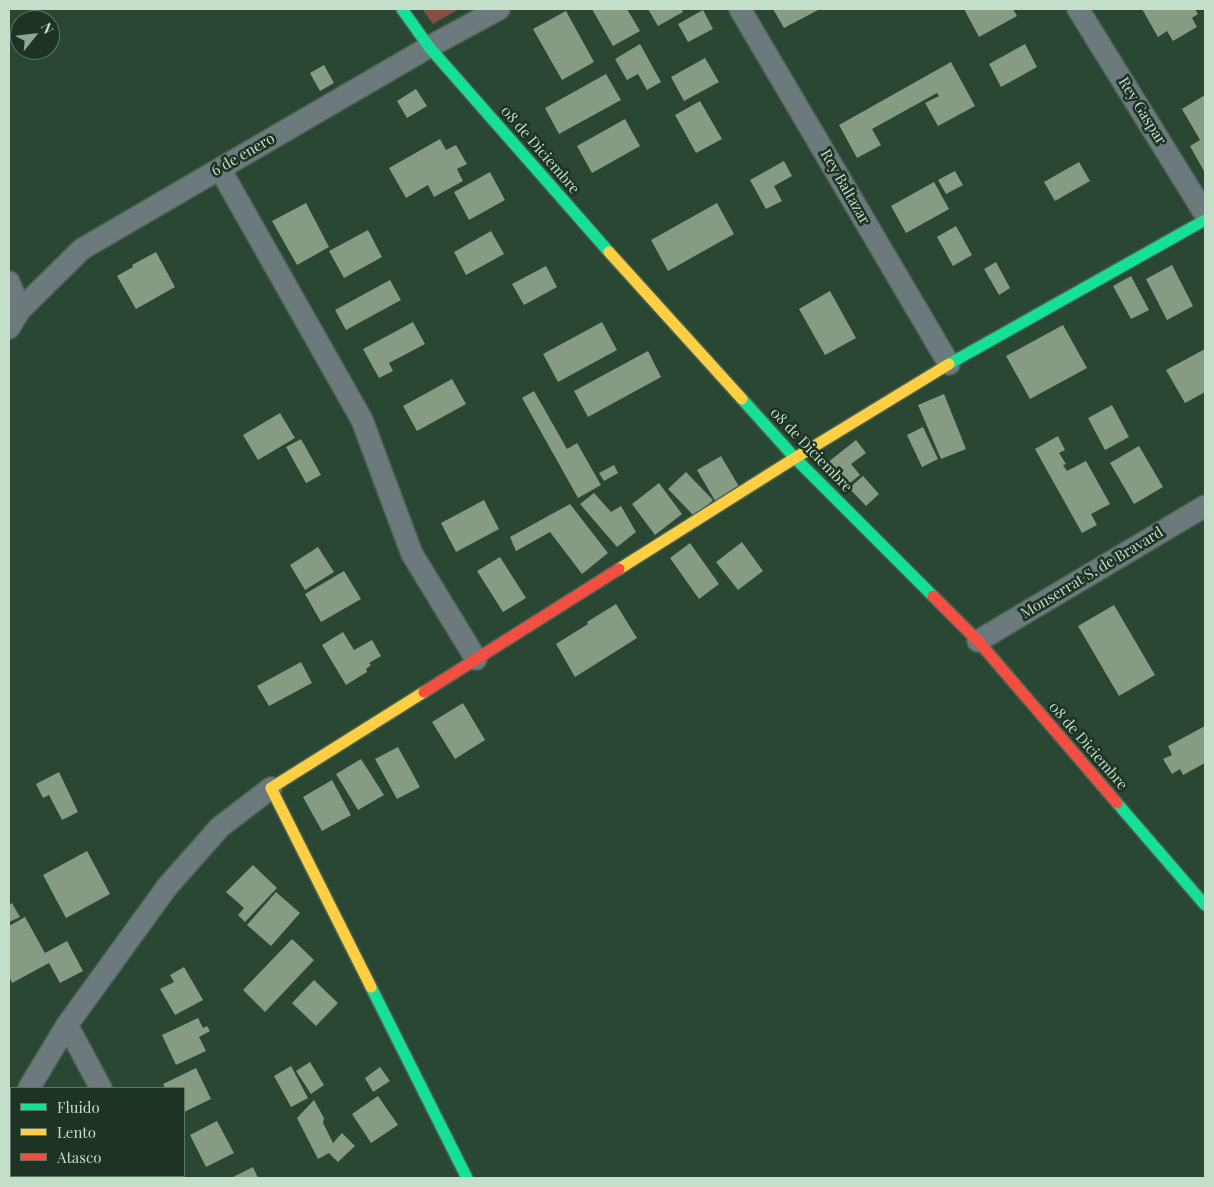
<!DOCTYPE html>
<html>
<head>
<meta charset="utf-8">
<style>
  body { margin:0 }
  #map { position:relative; width:1214px; height:1187px; overflow:hidden; background:#2a4734; font-family:"Playfair Display",serif }
  canvas { display:block }
  .frame { position:absolute; inset:0; border:10px solid #c3dec9; pointer-events:none }
  .legend { position:absolute; left:10px; top:1087px; width:175px; height:90px; box-sizing:border-box; background:#1d3323; border:1px solid #5f7765; margin:0; padding:6px 9px; list-style:none; font-size:15px; color:#c3dec9 }
  .legend li { display:flex; align-items:center; gap:10px; height:25px }
  .legend b { width:25px; border:1px solid #5f7765 }
  .north { position:absolute; left:10px; top:10px; width:50px; height:50px; box-sizing:border-box; background:#1d3323; border:1px solid #5f7765; border-radius:50%; rotate:61deg; font-size:14px; font-weight:700; line-height:20px; text-align:center; color:#c3dec9 }
  .north::after { content:''; display:block; margin:auto; width:18px; height:22px; background:#8da995; clip-path:polygon(50% 0,100% 100%,50% 72%,0 100%) }
</style>
</head>
<body>
<div id="map">
<canvas width="1214" height="1187"></canvas>
<div class="frame"></div>
<ul class="legend">
<li><b style="height:6px;background:#16e098"></b>Fluido</li>
<li><b style="height:6px;background:#ffcf43"></b>Lento</li>
<li><b style="height:6px;background:#f24e42"></b>Atasco</li>
</ul>
<div class="north">N</div>
</div>
<script>
const ctx = document.querySelector('canvas').getContext('2d');
ctx.lineJoin = 'round';
function fillPath(path, color) {
  ctx.fillStyle = color;
  ctx.fill(path, 'evenodd');
}
function poly(rows) {
  const path = new Path2D();
  for (const r of rows) {
    path.moveTo(r[0], r[1]);
    for (let i = 2; i < r.length; i += 2) path.lineTo(r[i], r[i + 1]);
  }
  return path;
}
function strokePath(path, color, width, dash) {
  ctx.strokeStyle = color;
  ctx.lineWidth = width;
  ctx.lineCap = dash ? 'butt' : 'round';
  ctx.setLineDash(dash || []);
  ctx.stroke(path);
}
function label(font, color, halo, rows, align = 'center') {
  ctx.font = font + ' "Playfair Display",serif';
  ctx.lineWidth = 5;
  ctx.setLineDash([]);
  ctx.textBaseline = 'middle';
  ctx.strokeStyle = halo;
  ctx.fillStyle = color;
  for (const [text, x, y, turn = 0] of rows) {
    ctx.save();
    ctx.translate(x, y);
    ctx.rotate((+turn || 0) * Math.PI / 180);
    ctx.textAlign = isNaN(turn) ? turn : align;
    if (halo) ctx.strokeText(text, 0, 0);
    ctx.fillText(text, 0, 0);
    ctx.restore();
  }
}
const green = poly([
  [422,9,459,9,433,24]
]);
const building = poly([
  [592,9,627,9,640,31,613,46],
  [648,9,681,9,683,12,658,26],
  [773,9,820,9,784,28],
  [964,9,1013,9,1017,16,979,37],
  [1142,9,1195,9,1198,14,1192,18,1197,27,1173,41,1167,31,1158,37],
  [703,10,713,29,688,42,678,24],
  [566,11,594,62,562,80,533,29],
  [640,44,661,82,647,90,638,74,627,80,615,59],
  [1025,44,1037,67,1001,87,989,64],
  [705,58,719,82,684,101,671,77],
  [951,62,975,106,938,126,925,103,939,96,937,93,872,129,881,145,857,158,839,125],
  [324,65,334,83,320,91,310,73],
  [606,74,621,100,559,134,545,108],
  [416,89,427,106,407,118,397,101],
  [1205,95,1205,173,1190,146,1200,140,1182,109],
  [700,101,722,139,696,153,675,115],
  [625,119,640,146,592,173,577,146],
  [440,139,446,150,456,145,467,164,457,169,463,181,434,197,428,185,406,198,389,168],
  [784,161,792,176,774,186,782,201,766,209,750,180],
  [1079,162,1090,181,1055,201,1044,182],
  [955,171,963,185,946,194,938,180],
  [490,172,505,200,469,220,454,192],
  [934,182,949,209,906,233,891,206],
  [306,203,329,247,297,265,272,221],
  [717,203,734,234,668,271,651,240],
  [956,226,972,255,953,266,937,237],
  [368,230,382,257,344,278,329,251],
  [491,231,504,254,466,275,454,252],
  [156,252,175,287,136,309,117,276,133,267,132,265],
  [996,262,1010,288,999,295,984,269],
  [1172,265,1193,306,1167,320,1146,279],
  [546,266,557,287,524,305,512,284],
  [1131,276,1149,310,1131,319,1113,286],
  [390,280,401,300,346,330,335,310],
  [830,291,856,338,825,355,799,309],
  [413,322,425,344,389,363,393,371,379,378,363,349],
  [602,322,617,350,558,382,543,354],
  [1063,325,1087,368,1030,399,1006,356],
  [1205,349,1205,392,1185,403,1166,370],
  [648,351,661,377,588,417,574,391],
  [452,379,466,404,417,431,403,406],
  [534,391,567,449,577,443,601,485,578,498,522,398],
  [944,394,966,449,941,459,918,405],
  [1112,405,1129,437,1105,450,1088,418],
  [280,413,295,438,258,460,243,435],
  [923,427,938,459,922,467,907,435],
  [1058,436,1065,450,1059,453,1066,464,1063,465,1067,471,1086,461,1110,504,1091,514,1097,525,1082,533,1035,449],
  [301,439,321,475,306,483,286,447],
  [856,440,866,453,851,464,860,475,841,490,822,467],
  [1139,446,1163,487,1134,504,1110,463],
  [721,456,741,490,717,504,697,470],
  [614,465,618,473,604,481,599,473],
  [686,472,713,500,695,517,668,489],
  [863,476,879,494,866,506,849,488],
  [659,483,682,514,655,535,632,504],
  [594,493,611,512,621,506,636,532,617,547,580,504],
  [484,500,499,529,456,552,441,523],
  [570,504,608,553,582,574,550,532,516,551,510,537],
  [742,542,763,571,738,590,716,562],
  [690,543,719,584,699,599,670,558],
  [318,547,334,572,305,590,290,565],
  [500,557,526,598,503,612,477,571],
  [344,571,361,599,321,622,305,594],
  [616,604,637,638,575,677,556,644,588,624,587,622],
  [1114,605,1155,675,1119,696,1078,626],
  [343,632,354,650,372,640,381,656,369,663,371,665,366,669,367,672,346,685,322,645],
  [301,662,312,683,269,706,257,686],
  [463,703,485,740,455,759,432,722],
  [1205,726,1205,763,1183,775,1180,769,1172,774,1163,759,1172,755,1168,746],
  [398,747,420,787,397,799,375,759],
  [361,759,384,795,358,810,336,774],
  [59,772,78,812,62,820,49,795,43,798,36,784],
  [332,780,351,815,322,831,303,797],
  [87,851,110,894,66,918,43,875],
  [253,865,277,888,245,922,238,915,244,908,226,892],
  [276,892,300,913,271,946,247,925],
  [12,903,20,917,9,922,9,905],
  [25,917,45,953,67,941,83,971,60,983,49,963,12,983,9,976,9,926],
  [292,939,314,960,265,1012,243,990],
  [184,967,203,1000,175,1015,160,989,174,982,170,975],
  [314,980,338,1003,316,1026,292,1003],
  [198,1018,203,1028,207,1026,210,1031,199,1037,206,1051,176,1065,162,1035],
  [310,1062,324,1085,311,1094,296,1071],
  [291,1066,308,1098,291,1107,274,1076],
  [380,1067,390,1081,373,1092,365,1078],
  [196,1068,211,1099,184,1112,184,1088,165,1088,163,1084],
  [378,1096,398,1125,371,1143,352,1114],
  [314,1100,324,1118,323,1123,333,1143,342,1133,355,1146,338,1162,329,1153,318,1159,297,1118],
  [217,1121,234,1153,206,1167,190,1135],
  [253,1167,258,1178,231,1178],
  [49,1176,77,1176,79,1178,50,1178]
]);
const street = poly([
  [740,9,949,364],
  [1078,9,1205,214],
  [220,169,362,420,412,554,476,659],
  [9,282,20,310],
  [9,328,20,310,82,249,429,47,499,9],
  [978,641,1205,506],
  [67,1025,101,1088],
  [29,1088,67,1025,167,887,220,827,271,788],
  [9,1122,11,1118],
  [148,1176,149,1178]
]);
const fast = poly([
  [402,9,429,47,609,252],
  [949,364,1205,220],
  [742,399,795,458,933,596],
  [1117,803,1205,905],
  [371,987,467,1178]
]);
const slow = poly([
  [609,252,742,399],
  [619,569,795,458,949,364],
  [371,987,271,788,424,692]
]);
const jam = poly([
  [933,596,978,641,1117,803],
  [424,692,619,569]
]);
const streetNames = [
  ["Rey Gaspar",1142,111,58],
  ["08 de Diciembre",540,150,49],
  ["6 de enero",243,155,-30],
  ["Rey Baltazar",845,187,60],
  ["08 de Diciembre",811,450,46],
  ["Monserrat S. de Bravard",1092,573,-31],
  ["08 de Diciembre",1088,746,49]
];
fillPath(green, '#844e40');
fillPath(building, '#859b83');
strokePath(street, '#4b6353', 24);
strokePath(fast, '#4b6353', 14);
strokePath(slow, '#4b6353', 14);
strokePath(jam, '#4b6353', 14);
strokePath(street, '#6c7a7e', 21);
strokePath(fast, '#16e098', 11);
strokePath(slow, '#ffcf43', 11);
strokePath(jam, '#f24e42', 11);
label('15px', '#c3dec9', '#1d3323', streetNames);
</script>
</body>
</html>
